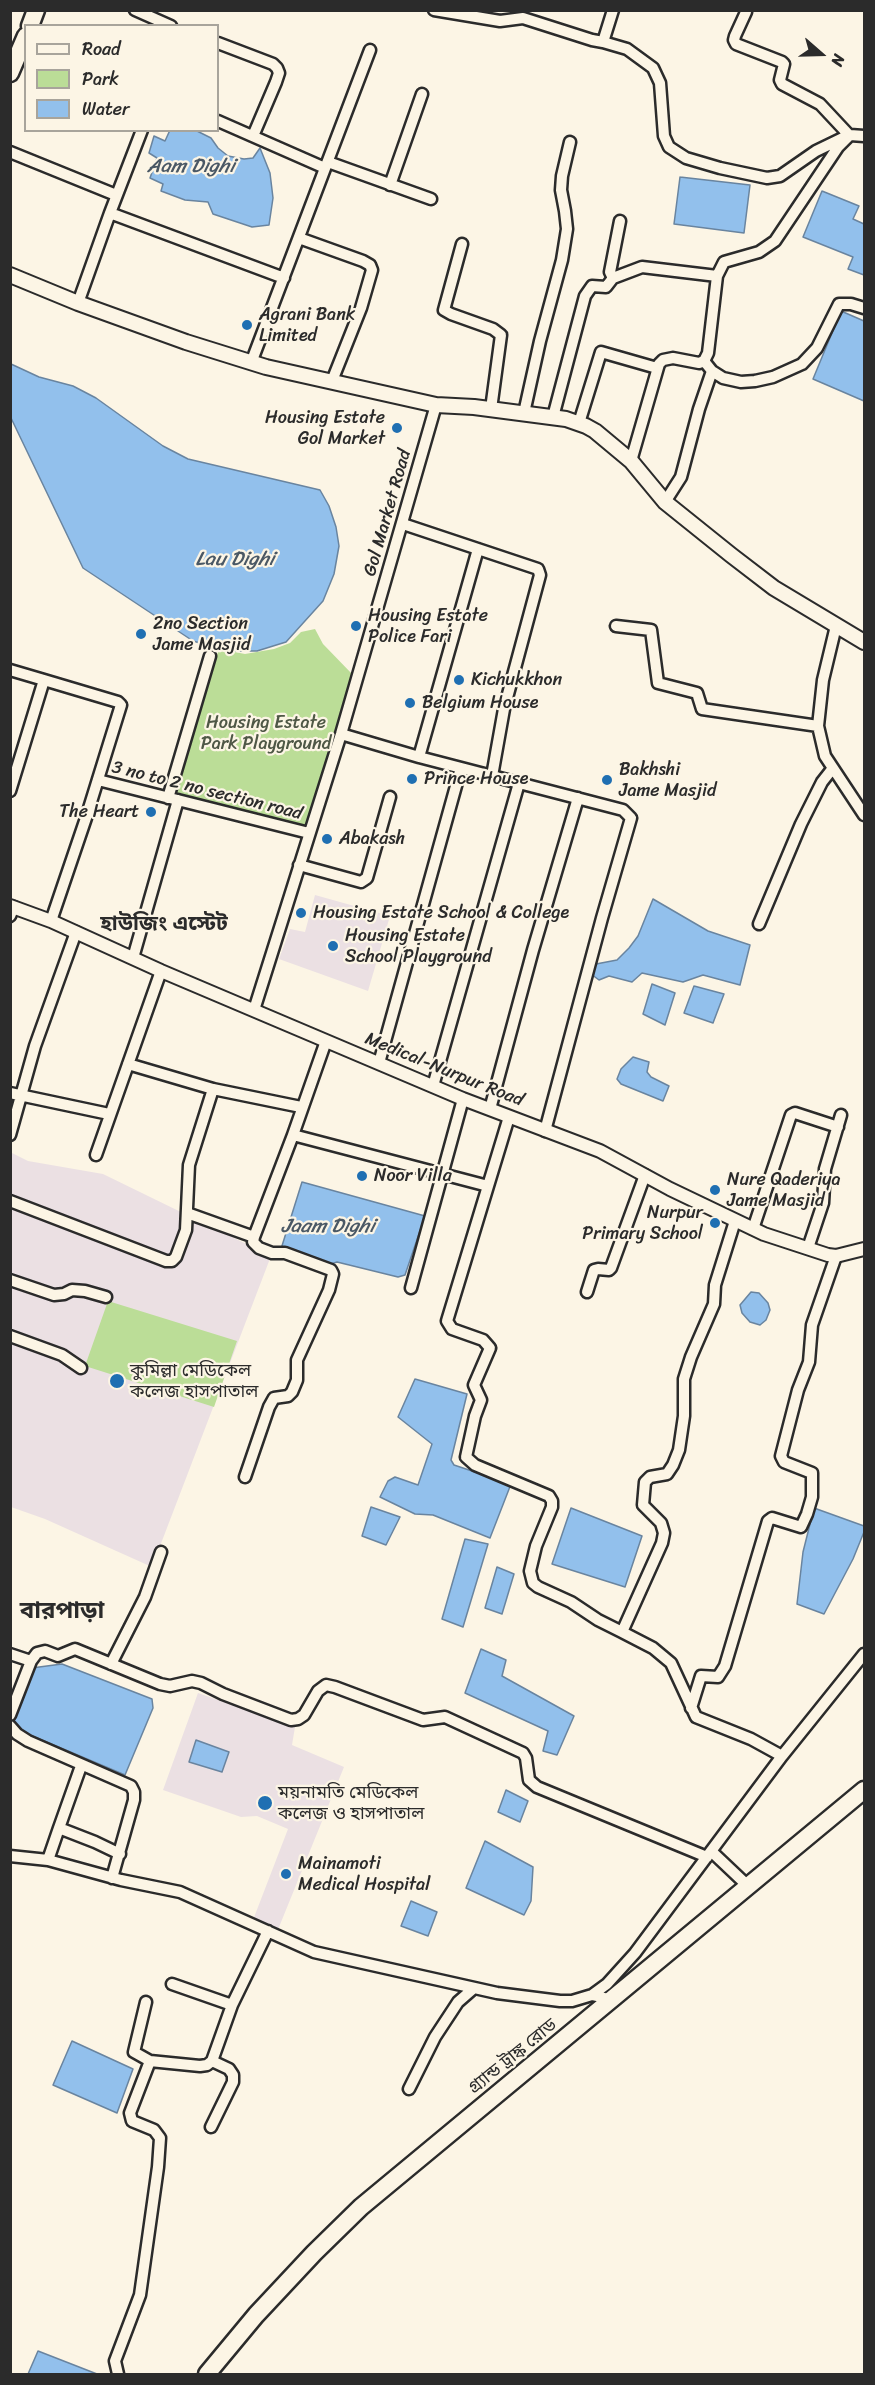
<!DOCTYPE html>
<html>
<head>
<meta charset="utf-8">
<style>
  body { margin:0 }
  #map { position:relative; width:875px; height:2385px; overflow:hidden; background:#fcf5e5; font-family:Sriracha,sans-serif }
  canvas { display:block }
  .frame { position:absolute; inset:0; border:12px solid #2b2b2b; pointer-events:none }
  .legend { position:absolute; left:24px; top:24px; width:195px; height:108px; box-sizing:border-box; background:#fcf5e5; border:2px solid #a8a49b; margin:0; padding:8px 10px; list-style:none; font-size:18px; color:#2b2b2b }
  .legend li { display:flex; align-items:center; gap:12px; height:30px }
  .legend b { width:30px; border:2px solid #a8a49b }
  .north { position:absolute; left:791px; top:24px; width:60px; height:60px; -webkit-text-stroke:4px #fcf5e5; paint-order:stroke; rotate:110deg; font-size:16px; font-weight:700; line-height:24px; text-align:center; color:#2b2b2b }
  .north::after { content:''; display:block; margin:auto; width:21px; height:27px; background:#2b2b2b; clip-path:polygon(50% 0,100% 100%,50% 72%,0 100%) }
</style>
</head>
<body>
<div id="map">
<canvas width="875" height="2385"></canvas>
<div class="frame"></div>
<ul class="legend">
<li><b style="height:8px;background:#fcf5e5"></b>Road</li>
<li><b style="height:16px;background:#bbdd97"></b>Park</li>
<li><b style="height:16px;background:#92c0ec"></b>Water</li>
</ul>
<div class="north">N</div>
</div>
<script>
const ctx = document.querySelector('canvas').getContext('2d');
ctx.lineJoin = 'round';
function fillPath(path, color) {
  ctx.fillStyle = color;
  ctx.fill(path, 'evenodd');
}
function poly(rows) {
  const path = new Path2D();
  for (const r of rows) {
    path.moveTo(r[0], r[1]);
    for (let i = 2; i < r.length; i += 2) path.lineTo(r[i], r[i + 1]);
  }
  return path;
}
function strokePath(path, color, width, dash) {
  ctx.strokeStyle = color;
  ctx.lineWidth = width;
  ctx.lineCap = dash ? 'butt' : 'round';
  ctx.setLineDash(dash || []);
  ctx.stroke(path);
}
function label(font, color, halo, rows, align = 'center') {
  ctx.font = font + ' Sriracha,"Noto Sans Bengali",sans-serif';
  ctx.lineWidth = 4.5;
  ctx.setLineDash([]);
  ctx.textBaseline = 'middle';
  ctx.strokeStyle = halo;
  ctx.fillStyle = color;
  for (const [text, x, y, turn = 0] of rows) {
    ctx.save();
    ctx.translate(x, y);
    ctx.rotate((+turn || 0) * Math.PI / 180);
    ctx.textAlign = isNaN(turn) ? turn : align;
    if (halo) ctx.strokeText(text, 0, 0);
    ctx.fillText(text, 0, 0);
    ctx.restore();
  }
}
const built = poly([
  [315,895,390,916,368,991,279,959,290,929,305,932],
  [10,1152,28,1161,103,1174,271,1256,152,1567,45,1519,11,1507],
  [198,1693,295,1727,292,1745,344,1767,277,1932,253,1920,288,1829,257,1816,241,1817,163,1790]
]);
const green = poly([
  [315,629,323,644,354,676,307,830,173,795,219,649,245,654,274,649,290,643,301,632],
  [108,1301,237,1341,214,1407,85,1366]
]);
const water = poly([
  [170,130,197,131,211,138,218,148,228,156,244,159,253,158,260,148,270,173,273,198,269,225,252,227,213,214,208,202,185,200,161,191,163,184,150,178,157,158,149,153,154,136,165,141,170,130],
  [680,177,750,185,744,233,674,224,680,177],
  [822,191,859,206,853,219,864,224,864,275,848,269,853,257,803,237,822,191],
  [841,311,864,321,864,401,813,379,841,311],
  [11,364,39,377,73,386,96,398,163,446,188,459,320,490,329,506,336,527,339,546,334,574,323,601,286,642,257,651,227,651,193,641,83,568,11,418,11,364],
  [653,899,708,931,750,945,740,985,703,975,683,982,642,973,632,982,609,976,599,980,591,974,596,964,617,960,629,948,638,936,653,899],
  [652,984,675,993,665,1025,643,1014,652,984],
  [694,986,724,994,713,1023,684,1013,694,986],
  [633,1057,649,1062,647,1072,651,1077,669,1086,663,1101,621,1084,617,1079,621,1069,633,1057],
  [302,1182,425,1216,405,1275,398,1277,337,1262,328,1265,281,1249,302,1182],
  [751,1292,759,1293,768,1303,770,1310,766,1320,760,1325,750,1322,742,1313,740,1305,751,1292],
  [415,1379,467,1394,451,1460,454,1465,511,1484,490,1538,433,1515,415,1514,380,1497,388,1481,395,1477,418,1485,432,1444,398,1417,415,1379],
  [371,1507,400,1517,386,1545,362,1536,371,1507],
  [571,1508,642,1536,625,1587,552,1564,571,1508],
  [814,1508,864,1526,864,1532,853,1559,824,1614,797,1604,803,1552,814,1508],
  [465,1539,488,1544,463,1627,442,1619,465,1539],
  [497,1567,514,1574,502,1614,485,1608,497,1567],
  [481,1649,506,1660,502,1676,574,1716,557,1755,543,1751,548,1731,465,1693,481,1649],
  [62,1664,152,1699,153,1708,125,1775,11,1727,11,1713,24,1669,62,1664],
  [196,1740,229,1752,222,1772,189,1762,196,1740],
  [506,1790,528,1801,520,1822,498,1812,506,1790],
  [485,1841,533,1867,531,1901,524,1915,466,1888,485,1841],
  [411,1901,437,1912,428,1936,401,1926,411,1901],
  [72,2041,133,2069,117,2113,53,2085,72,2041],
  [38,2351,97,2374,28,2374,38,2351]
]);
const minor = poly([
  [135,10,171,26],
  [434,10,500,21,523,18,592,40,603,42,613,10],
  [603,42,627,49,653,68,660,83,664,136,669,147,686,158,720,168,767,178,780,176,816,151,849,135,820,104,782,84,780,80,784,64,782,62,736,44,734,40,735,36,746,12],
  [218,43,273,64,277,68,279,73,276,82,253,136],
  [218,121,325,168],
  [10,152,116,195],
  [328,162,431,199],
  [390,185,422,94],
  [110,213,284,278],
  [299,238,363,261,370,265,372,270,361,308,332,381],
  [462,244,444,310,451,314,493,329,501,335,491,409],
  [613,278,610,272,620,221],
  [78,303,110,213,142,130],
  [704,361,712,371,723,378,741,382,755,381,773,377,802,364,817,348,839,304,851,304,864,308],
  [251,363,370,50],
  [524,413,540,341,562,260,567,229,565,211,561,190,562,176,570,142],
  [553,417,585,296,592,286,606,287,613,278,642,267,717,276],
  [579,423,601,352,657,368],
  [631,461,659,364,663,360,673,358,699,363,704,361,708,353,717,276,724,262,759,252,775,241,838,147,850,135,864,136],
  [665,502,681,477,699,409,712,371],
  [403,524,538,569,540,575,504,709,492,776],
  [616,626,651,630,658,683,697,693,702,709,818,726],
  [836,626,823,680,818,726,825,756,864,815],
  [10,670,44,680,10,791],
  [44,680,118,702,121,705,86,818,51,921],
  [341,734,419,757,623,810,631,818,602,918,545,1131],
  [419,757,478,549],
  [98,780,309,833],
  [168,798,210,656],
  [299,865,361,882,367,878,390,797],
  [10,916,14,907],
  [759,924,801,824,822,782,833,768],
  [133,958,178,800],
  [254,1010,341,734,436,405],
  [326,1041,293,1135,488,1186,509,1117],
  [379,1063,461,768],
  [128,1064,213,1089,301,1107],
  [433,1086,519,783],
  [10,1093,109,1114],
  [490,1109,533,950,578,798],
  [10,1135,35,1046,76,932],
  [96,1155,161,971],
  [488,1186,447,1321,452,1329,483,1340,490,1348,474,1385,481,1400,475,1416,466,1457,475,1465,549,1496,552,1501,552,1507,536,1546,530,1571,533,1583,538,1587,571,1602,598,1620,622,1632],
  [10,1201,166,1261,172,1261,176,1257,186,1230,189,1165,213,1089],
  [187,1213,254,1237,293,1135],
  [735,1221,715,1285,714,1304,691,1357,684,1379,684,1416,679,1450,673,1465,667,1474,650,1477,645,1482,643,1505,661,1523,664,1533,662,1543,622,1632,653,1648,671,1663,696,1717,751,1739,782,1756],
  [753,1229,791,1115,795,1113,838,1127],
  [808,1248,823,1203,825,1169,841,1115],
  [10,1280,54,1295,64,1294,72,1290,85,1291,106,1297],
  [411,1288,463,1099],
  [587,1292,594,1270,598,1269,609,1270,611,1268,645,1175],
  [10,1336,62,1355,81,1368],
  [245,1477,269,1407,274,1398,288,1396,292,1392,297,1380,297,1360,329,1290,333,1274,331,1270,285,1253,272,1253,259,1248,253,1242,254,1237],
  [10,1654,31,1661,37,1653,45,1651,58,1656,75,1649,160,1684,170,1686,192,1681,201,1683,223,1694,291,1720,298,1719,304,1715,318,1691,326,1685,335,1687,423,1720,445,1717,523,1753,526,1758,529,1780,537,1787,707,1857],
  [111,1664,145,1597,161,1552],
  [691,1708,701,1676,718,1677,725,1666,768,1521,772,1518,801,1527,807,1514,812,1497,812,1473,784,1462,781,1456,798,1390,809,1362,812,1325,836,1256],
  [10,1715,31,1661],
  [10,1726,17,1734,28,1741,131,1786,134,1792,134,1800,112,1878],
  [59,1828,81,1766],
  [711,1851,749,1887],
  [10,1856,48,1860,121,1880,180,1892,314,1952,497,1993,560,2001,572,2001,592,1995,613,2000],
  [48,1860,59,1828,95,1842,120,1854],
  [172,1984,232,2005],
  [592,1995,607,1984,635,1953,782,1756,864,1654],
  [146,2002,134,2052,150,2061],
  [409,2089,435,2037,458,2002,474,1988],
  [211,2127,233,2082,233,2075,229,2069,212,2061],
  [118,2374,115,2361,140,2295,158,2167,160,2138,154,2130,132,2121,130,2113,150,2061,200,2066,207,2065,212,2061,232,2005,268,1931]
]);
const tertiary = poly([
  [10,906,51,921,161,971,463,1099,600,1151,670,1189,764,1234,828,1255,836,1256,864,1249]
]);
const secondary = poly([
  [10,275,78,303,186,342,266,367,436,405,474,407,566,419,586,426,595,431,631,461,665,502,731,555,774,588,864,642]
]);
const primary = poly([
  [30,26,36,10],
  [10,73,26,36]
]);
const trunk = poly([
  [207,2374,256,2315,314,2253,361,2207,864,1790]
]);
const markers = [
  [247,325,6,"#1f6fb2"],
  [397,428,6,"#1f6fb2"],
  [356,626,6,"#1f6fb2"],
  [141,634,6,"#1f6fb2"],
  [459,680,6,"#1f6fb2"],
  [410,703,6,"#1f6fb2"],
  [412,779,6,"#1f6fb2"],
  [607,780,6,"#1f6fb2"],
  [151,812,6,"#1f6fb2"],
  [327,839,6,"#1f6fb2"],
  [301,913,6,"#1f6fb2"],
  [333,946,6,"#1f6fb2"],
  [362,1176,6,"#1f6fb2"],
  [715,1190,6,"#1f6fb2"],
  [715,1223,6,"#1f6fb2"],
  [117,1381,8,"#1f6fb2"],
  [265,1803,8,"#1f6fb2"],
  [286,1874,6,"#1f6fb2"]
];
const poiNames = [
  ["Agrani Bank",259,315],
  ["Limited",259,336],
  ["Housing Estate",385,418,"right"],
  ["Gol Market",385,439,"right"],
  ["Housing Estate",368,616],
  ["Police Fari",368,637],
  ["2no Section",153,624],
  ["Jame Masjid",153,645],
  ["Kichukkhon",471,680],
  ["Belgium House",422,703],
  ["Bakhshi",619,770],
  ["Jame Masjid",619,791],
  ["Prince House",424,779],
  ["The Heart",139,812,"right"],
  ["Abakash",339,839],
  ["Housing Estate School & College",313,913],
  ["Housing Estate",345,936],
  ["School Playground",345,957],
  ["Noor Villa",374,1176],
  ["Nure Qaderiya",727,1180],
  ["Jame Masjid",727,1201],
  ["Nurpur",703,1213,"right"],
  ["Primary School",703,1234,"right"],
  ["কুমিল্লা মেডিকেল",130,1371],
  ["কলেজ হাসপাতাল",130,1392],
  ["ময়নামতি মেডিকেল",278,1793],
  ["কলেজ ও হাসপাতাল",278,1814],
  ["Mainamoti",298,1864],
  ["Medical Hospital",298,1885]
];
const streetNames = [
  ["Gol Market Road",388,513,-74],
  ["3 no to 2 no section road",207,791,14],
  ["Medical-Nurpur Road",444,1070,22],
  ["গ্র্যান্ড ট্রাঙ্ক রোড",513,2057,-39]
];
const parkNames = [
  ["Housing Estate",266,723],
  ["Park Playground",266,744]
];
const waterNames = [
  ["Aam Dighi",191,167],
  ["Lau Dighi",235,560],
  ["Jaam Dighi",328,1227]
];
const quarterNames = [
  ["হাউজিং এস্টেট",164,925]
];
const districtNames = [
  ["বারপাড়া",62,1612]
];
fillPath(built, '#ebe0e3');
fillPath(green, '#bbdd97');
fillPath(water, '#92c0ec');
strokePath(water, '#69849f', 1.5);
strokePath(minor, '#2b2b2b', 15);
strokePath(tertiary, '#2b2b2b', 16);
strokePath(secondary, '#2b2b2b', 18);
strokePath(primary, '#2b2b2b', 21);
strokePath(trunk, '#2b2b2b', 21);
strokePath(minor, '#fcf5e5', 10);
strokePath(tertiary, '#fcf5e5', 12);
strokePath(secondary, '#fcf5e5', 14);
strokePath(primary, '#fcf5e5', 16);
strokePath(trunk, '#fcf5e5', 16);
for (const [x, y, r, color] of markers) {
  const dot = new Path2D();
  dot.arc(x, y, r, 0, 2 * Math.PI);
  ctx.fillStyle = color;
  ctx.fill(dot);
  strokePath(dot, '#fcf5e5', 2);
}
label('18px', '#2b2b2b', '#fcf5e5', poiNames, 'left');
label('18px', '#2b2b2b', '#fcf5e5', streetNames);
label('18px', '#4f5846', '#fcf5e5', parkNames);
label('italic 20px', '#4a5865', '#fcf5e5', waterNames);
label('bold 21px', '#2b2b2b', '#fcf5e5', quarterNames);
label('bold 24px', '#2b2b2b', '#fcf5e5', districtNames);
</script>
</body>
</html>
